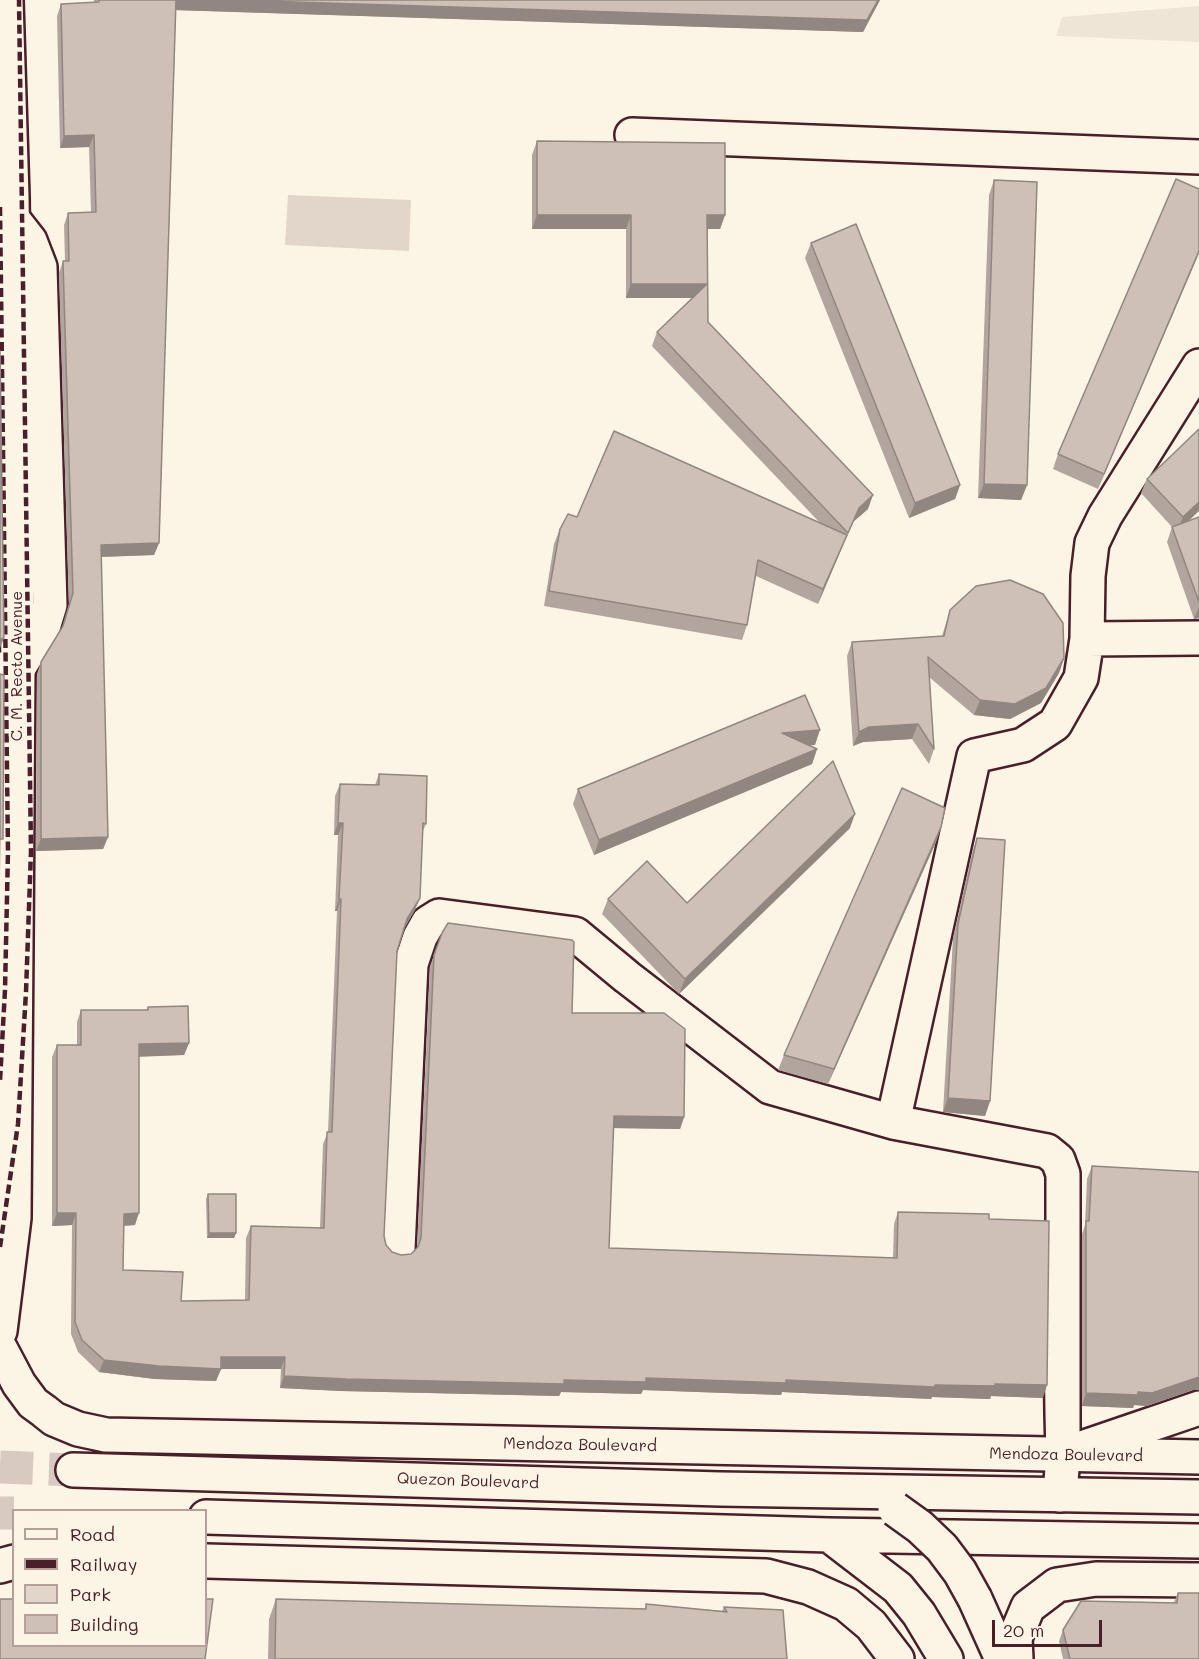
<!DOCTYPE html>
<html>
<head>
<meta charset="utf-8">
<style>
  body { margin:0 }
  #map { position:relative; width:1199px; height:1659px; overflow:hidden; background:#fcf5e5; font-family:Mali,sans-serif }
  canvas { display:block }
  .legend { position:absolute; left:12px; top:1509px; width:195px; height:138px; box-sizing:border-box; background:#fcf5e5; border:2px solid #b59f9b; margin:0; padding:8px 10px; list-style:none; font-size:18px; color:#4a1f2b }
  .legend li { display:flex; align-items:center; gap:12px; height:30px }
  .legend b { width:30px; border:2px solid #b59f9b }
  .scale { position:absolute; left:992px; top:1620px; width:110px; height:27px; box-sizing:border-box; border:3px solid #4a1f2b; border-top:0; padding-left:8px; font-size:18px; line-height:21px; white-space:nowrap; color:#4a1f2b; -webkit-text-stroke:4px #fcf5e5; paint-order:stroke }
</style>
</head>
<body>
<div id="map">
<canvas width="1199" height="1659"></canvas>
<ul class="legend">
<li><b style="height:8px;background:#fcf5e5"></b>Road</li>
<li><b style="height:8px;background:#4a1f2b"></b>Railway</li>
<li><b style="height:16px;background:#e2d5ca"></b>Park</li>
<li><b style="height:16px;background:#cfc0b7"></b>Building</li>
</ul>
<div class="scale">20 m</div>
</div>
<script>
const ctx = document.querySelector('canvas').getContext('2d');
ctx.lineJoin = 'round';
function fillPath(path, color) {
  ctx.fillStyle = color;
  ctx.fill(path, 'evenodd');
}
function poly(rows) {
  const path = new Path2D();
  for (const r of rows) {
    path.moveTo(r[0], r[1]);
    for (let i = 2; i < r.length; i += 2) path.lineTo(r[i], r[i + 1]);
  }
  return path;
}
function strokePath(path, color, width, dash) {
  ctx.strokeStyle = color;
  ctx.lineWidth = width;
  ctx.lineCap = dash ? 'butt' : 'round';
  ctx.setLineDash(dash || []);
  ctx.stroke(path);
}
function label(font, color, halo, rows, align = 'center') {
  ctx.font = font + ' Mali,sans-serif';
  ctx.lineWidth = 4.5;
  ctx.setLineDash([]);
  ctx.textBaseline = 'middle';
  ctx.strokeStyle = halo;
  ctx.fillStyle = color;
  for (const [text, x, y, turn = 0] of rows) {
    ctx.save();
    ctx.translate(x, y);
    ctx.rotate((+turn || 0) * Math.PI / 180);
    ctx.textAlign = isNaN(turn) ? turn : align;
    if (halo) ctx.strokeText(text, 0, 0);
    ctx.fillText(text, 0, 0);
    ctx.restore();
  }
}
const built = poly([
  [1199,6,1199,42,1056,36,1062,17]
]);
const green = poly([
  [288,195,411,200,409,251,285,245]
]);
const majorTunnel = poly([
  [0,1467,73,1470],
  [0,1513,14,1513]
]);
const minor = poly([
  [632,135,1199,157],
  [1087,639,1199,638],
  [0,669,18,669,43,628,50,605,40,267,30,241,12,218],
  [893,1122,974,756,1023,745,1055,724,1081,678,1087,639,1088,576,1092,543,1105,516,1199,366],
  [398,1249,411,964,420,937,428,923,439,916,575,934,627,977,770,1087,893,1122,1047,1151,1058,1160,1063,1174,1063,1455,1061,1333,1062,1413,1063,1455,1060,1495],
  [1067,1453,1199,1408]
]);
const major = poly([
  [0,1331,14,1218,18,669,12,196,6,0],
  [0,1348,19,1384,33,1403,44,1411,54,1419,78,1429,106,1435,1199,1457],
  [73,1470,720,1489,1199,1497],
  [206,1517,829,1535,1199,1541],
  [829,1535,898,1588,919,1614,946,1659],
  [206,1561,766,1576,808,1587,846,1604,871,1625,897,1659],
  [0,1566,14,1562],
  [975,1599,1002,1659],
  [1016,1659,1015,1638,1028,1607,1057,1585,1096,1579,1199,1580]
]);
const rail = poly([
  [0,207,8,851,5,990,0,1081],
  [0,1247,18,1124,26,992,31,851,19,0]
]);
const majorBridge = poly([
  [895,1509,920,1527,942,1548,960,1572,975,1599]
]);
const wall = poly([
  [94,0,880,0,863,32,176,10,159,543,154,555,101,557,108,837,103,849,36,851,37,674,41,662,62,628,69,604,59,273,63,261,65,261,64,225,68,213,91,212,89,147,60,148,57,16,61,4,94,3],
  [537,141,725,215,720,229,708,229,708,322,868,509,853,522,818,604,756,576,747,625,742,640,544,606,554,544,560,529,577,517,821,524,652,346,657,332,692,298,626,298,626,229,532,229,532,155],
  [994,180,1027,485,1021,500,978,498,989,195],
  [811,243,960,485,955,499,909,518,805,258],
  [1199,253,1098,489,1053,469,1058,454],
  [1147,479,1189,521,1199,517,1199,618,1194,619,1167,542,1172,527,1141,493],
  [950,610,1064,658,1059,673,1041,703,1010,719,974,715,929,677,934,749,929,764,912,739,863,742,853,746,847,656,852,642,942,636],
  [805,695,815,745,809,745,817,749,812,764,594,855,573,804,578,789],
  [379,774,426,824,422,833,415,910,404,929,397,951,384,1236,386,1245,392,1252,401,1255,411,1254,417,1248,430,967,442,933,572,1013,684,1117,680,1129,613,1128,609,1248,893,1258,894,1224,898,1212,989,1219,1043,1398,991,1396,990,1399,932,1397,931,1399,782,1392,781,1395,643,1390,641,1394,561,1392,559,1396,341,1391,280,1388,281,1369,221,1369,216,1381,155,1379,99,1372,78,1352,71,1334,72,1225,52,1226,52,1057,57,1045,77,1045,77,1022,81,1010,146,1010,148,1007,189,1043,184,1055,139,1056,135,1225,123,1226,123,1270,181,1301,245,1300,246,1238,251,1226,320,1228,323,1144,328,1132,337,911,335,911,338,835,334,835,335,796,340,784,375,785],
  [941,827,936,842,828,1084,778,1070,784,1055],
  [850,828,679,994,602,914,608,899,687,903],
  [977,838,990,1101,985,1116,943,1112,953,938,972,853],
  [1092,1166,1193,1390,1147,1406,1134,1405,1133,1408,1082,1406,1082,1234,1085,1225,1087,1179],
  [208,1194,236,1233,234,1238,207,1238,206,1199],
  [1178,1593,1199,1659,1063,1659,1059,1641,1063,1630,1174,1602],
  [276,1599,645,1609,646,1604,722,1611,724,1607,787,1659,268,1659,269,1619]
]);
const shadedWall = poly([
  [176,0,880,0,863,32,172,10],
  [94,135,89,147,60,148,64,136],
  [537,215,631,215,626,229,532,229],
  [707,215,725,215,720,229,702,229],
  [1199,251,1199,253,1098,489,1104,474],
  [631,284,707,284,702,298,626,298],
  [984,484,1027,485,1021,500,978,498],
  [960,485,955,499,909,518,915,503],
  [873,495,868,509,853,522,843,547,859,508],
  [1199,502,1199,511,1177,532,1183,517],
  [847,535,841,550,818,604,823,589],
  [159,543,154,555,96,557,101,545],
  [1199,607,1199,618,1194,619],
  [4,638,0,648,0,639],
  [1064,658,1059,673,1041,703,1010,719,974,715,980,700],
  [918,724,912,739,863,742,853,746,859,732,869,727],
  [820,730,815,745,776,748,782,733],
  [817,749,812,764,594,855,599,840],
  [855,814,850,828,679,994,685,979],
  [338,823,343,823,338,835,334,835],
  [941,827,936,842,828,1084,834,1069],
  [108,837,103,849,36,851,41,839],
  [420,898,415,910,402,931,407,919],
  [339,899,341,899,337,911,335,911],
  [189,1043,184,1055,135,1057,139,1044],
  [948,1098,990,1101,985,1116,943,1112],
  [614,1116,684,1117,680,1129,609,1128],
  [57,1213,76,1213,72,1225,52,1226],
  [139,1213,135,1225,119,1226,124,1214],
  [209,1233,236,1233,234,1238,207,1238],
  [221,1357,285,1357,281,1369,221,1369,216,1381,155,1379,99,1372,104,1360],
  [284,1376,564,1380,646,1378,786,1380,935,1385,1047,1385,1043,1398,991,1396,990,1399,932,1397,931,1399,782,1392,781,1395,643,1390,641,1394,561,1392,559,1396,341,1391,280,1388],
  [1199,1377,1199,1390,1193,1390,1147,1406,1134,1405,1133,1408,1082,1406,1086,1393]
]);
const building = poly([
  [99,0,176,0,159,543,101,545,108,837,41,839,41,662,63,626,73,593,63,261,69,261,68,213,96,212,94,135,64,136,61,4,99,2,99,0],
  [231,0,878,0,867,20,231,0],
  [537,141,725,143,725,215,707,215,708,322,873,495,859,508,848,533,657,332,707,284,631,284,631,215,537,215,537,141],
  [1176,179,1199,189,1199,251,1104,474,1058,454,1176,179],
  [994,180,1037,182,1027,485,984,484,994,180],
  [856,224,960,485,915,503,811,243,856,224],
  [0,351,4,638,0,639,0,351],
  [1199,429,1199,502,1183,517,1147,479,1199,429],
  [614,431,847,535,823,589,758,560,747,625,549,591,560,529,568,514,577,517,614,431],
  [1199,517,1199,602,1172,527,1199,517],
  [1010,580,1043,594,1063,623,1064,658,1046,688,1015,704,980,700,928,657,934,749,918,724,869,727,859,732,852,642,944,636,950,610,976,586,1010,580],
  [0,674,4,675,3,839,0,839,0,674],
  [805,695,820,730,782,733,817,749,599,840,578,789,805,695],
  [833,761,855,814,685,979,608,899,647,861,687,903,833,761],
  [379,774,427,776,426,824,423,823,420,898,407,919,397,951,384,1236,386,1245,392,1252,401,1255,411,1254,418,1247,421,1238,434,955,442,933,448,923,572,940,574,942,572,1013,664,1013,685,1029,684,1117,614,1116,609,1248,897,1258,898,1212,989,1214,989,1219,1049,1221,1047,1385,995,1384,995,1386,935,1385,935,1387,786,1380,786,1383,646,1378,646,1382,564,1380,564,1384,346,1379,284,1376,285,1357,221,1357,221,1369,159,1366,104,1360,82,1340,75,1322,76,1213,57,1213,57,1045,81,1045,81,1010,148,1010,148,1007,188,1006,189,1043,139,1044,139,1213,124,1214,123,1270,183,1272,181,1301,249,1300,251,1226,324,1228,327,1132,332,1132,341,899,339,899,343,823,338,823,340,784,379,785,379,774],
  [902,788,945,808,941,827,929,854,834,1069,784,1055,902,788],
  [977,838,1005,840,990,1101,948,1098,958,924,977,838],
  [1092,1166,1199,1172,1199,1377,1152,1393,1138,1392,1138,1395,1086,1393,1086,1221,1089,1221,1092,1166],
  [208,1194,236,1194,236,1233,209,1233,208,1194],
  [1178,1593,1199,1593,1199,1659,1070,1659,1063,1630,1081,1601,1177,1603,1178,1593],
  [0,1599,14,1599,14,1646,206,1646,206,1599,213,1599,205,1659,0,1659,0,1599],
  [276,1599,646,1609,646,1604,727,1612,724,1607,783,1610,787,1659,275,1659,276,1599]
]);
const streetNames = [
  ["C. M. Recto Avenue",17,666,-90],
  ["Mendoza Boulevard",580,1445,1],
  ["Mendoza Boulevard",1066,1455,1],
  ["Quezon Boulevard",468,1481,2]
];
fillPath(built, '#eee5d7');
fillPath(green, '#e2d5ca');
strokePath(majorTunnel, '#d8cac0', 33, [33, 16]);
strokePath(minor, '#4a1f2b', 38);
strokePath(major, '#4a1f2b', 38);
strokePath(minor, '#fcf5e5', 33);
strokePath(major, '#fcf5e5', 33);
strokePath(rail, '#4a1f2b', 4.5, [9, 4.5]);
strokePath(majorBridge, '#4a1f2b', 38, []);
strokePath(majorBridge, '#fcf5e5', 33);
fillPath(wall, '#b2a59d');
fillPath(shadedWall, '#918680');
fillPath(building, '#cfc0b7');
strokePath(building, '#918680', 1.5);
label('16px', '#4a1f2b', '#fcf5e5', streetNames);
</script>
</body>
</html>
